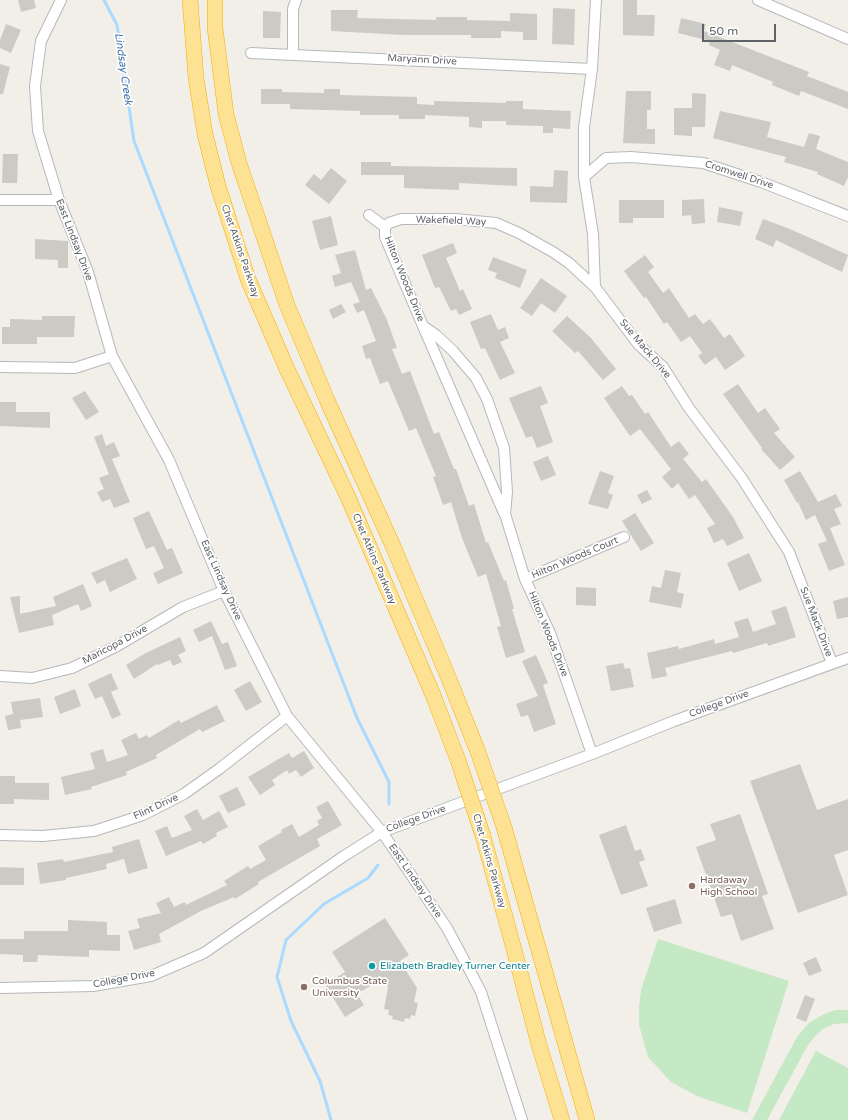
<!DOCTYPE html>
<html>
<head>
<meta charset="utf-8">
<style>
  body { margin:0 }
  #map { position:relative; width:848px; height:1120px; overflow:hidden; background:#f1efe8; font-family:"Varela Round",sans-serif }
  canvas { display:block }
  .scale { position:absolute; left:702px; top:24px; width:74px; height:18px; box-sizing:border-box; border:2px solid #5f6368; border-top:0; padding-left:5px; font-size:12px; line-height:14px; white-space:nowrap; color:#5f6368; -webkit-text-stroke:3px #fff; paint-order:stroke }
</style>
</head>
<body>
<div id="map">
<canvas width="848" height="1120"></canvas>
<div class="scale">50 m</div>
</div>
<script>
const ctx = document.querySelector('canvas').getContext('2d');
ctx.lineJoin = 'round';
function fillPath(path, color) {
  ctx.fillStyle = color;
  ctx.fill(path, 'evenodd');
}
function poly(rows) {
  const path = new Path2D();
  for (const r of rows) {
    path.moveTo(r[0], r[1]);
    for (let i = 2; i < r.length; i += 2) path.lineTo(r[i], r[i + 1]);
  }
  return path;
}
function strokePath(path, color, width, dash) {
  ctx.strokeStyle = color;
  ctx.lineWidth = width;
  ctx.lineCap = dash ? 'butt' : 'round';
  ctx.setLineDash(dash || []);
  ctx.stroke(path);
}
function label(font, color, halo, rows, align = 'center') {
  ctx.font = font + ' "Varela Round",sans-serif';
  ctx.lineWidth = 3.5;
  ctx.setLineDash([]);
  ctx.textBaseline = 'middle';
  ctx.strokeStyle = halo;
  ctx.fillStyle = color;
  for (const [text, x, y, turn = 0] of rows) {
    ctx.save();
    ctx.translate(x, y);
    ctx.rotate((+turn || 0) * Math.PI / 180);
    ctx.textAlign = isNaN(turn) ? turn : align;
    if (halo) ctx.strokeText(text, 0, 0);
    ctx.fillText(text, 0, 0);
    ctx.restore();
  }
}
const green = poly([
  [658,939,789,981,747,1113,697,1096,686,1090,671,1082,648,1057,639,1025,639,1007,641,990],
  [836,1010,848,1010,848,1023,834,1024,823,1029,815,1036,808,1045,767,1120,752,1120,797,1037,809,1023,824,1014],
  [816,1051,848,1068,848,1120,779,1120]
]);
const stream = poly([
  [104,0,117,25,134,141,357,718,389,782,389,804],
  [331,1120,320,1081,291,1021,277,977,286,940,324,904,368,878,378,865]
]);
const building = poly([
  [18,0,34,0,36,8,21,12],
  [623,0,637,0,637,15,655,15,654,36,623,35],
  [553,8,575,9,574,45,552,44],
  [331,10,358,10,357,18,436,20,436,17,467,17,467,20,510,21,510,13,537,14,537,40,523,40,523,32,501,31,501,38,471,38,471,35,403,35,331,31],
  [263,11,281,12,280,38,263,38],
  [681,18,706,24,704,31,809,72,807,76,848,92,848,109,801,91,799,96,772,85,773,82,732,65,730,71,714,65,720,50,709,45,710,41,678,33],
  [6,24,21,30,11,53,0,48,0,40],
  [0,64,10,67,3,94,0,94],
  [261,89,282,89,282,92,324,93,324,89,340,89,340,95,417,97,417,104,434,105,434,101,506,103,506,101,523,101,523,109,571,111,570,129,553,128,553,133,543,133,543,126,506,125,506,121,482,121,482,128,469,127,469,117,425,115,425,119,399,119,399,115,360,115,360,111,290,109,290,104,261,104],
  [626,91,651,91,651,110,647,110,647,129,655,129,655,144,623,143],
  [692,93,706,94,705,127,692,127,692,136,674,135,674,108,692,108],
  [720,111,771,122,767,137,804,147,809,133,820,136,816,149,848,162,848,177,844,186,817,174,818,172,784,162,786,157,713,138],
  [3,154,18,154,17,183,2,183],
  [361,162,391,162,391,166,517,168,517,186,459,183,459,190,404,188,404,175,361,175],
  [331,168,347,181,329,204,305,185,314,174,321,180],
  [554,170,568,171,567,203,530,202,530,186,553,187],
  [704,199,705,223,692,224,691,215,682,216,682,200],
  [619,200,664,200,664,218,633,218,633,223,619,223],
  [719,207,743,212,740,226,717,222],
  [331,216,338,245,320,250,312,221],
  [763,219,790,229,848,255,842,272,776,240,773,247,755,239],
  [35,239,68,241,68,268,58,268,58,260,35,259],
  [453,243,457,253,446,258,460,291,463,289,472,309,459,315,456,309,451,311,439,287,435,288,422,255],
  [355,250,366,290,371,288,387,320,397,348,392,349,402,374,410,371,434,434,439,432,454,469,456,469,469,506,474,504,486,543,488,542,504,581,506,580,514,609,512,609,525,652,506,658,497,627,501,626,486,574,478,577,462,538,451,502,443,505,433,477,436,476,416,428,409,431,388,381,380,384,370,358,366,359,362,346,376,341,364,310,357,313,353,304,360,302,351,282,335,287,332,276,341,273,335,255],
  [645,255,654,267,648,272,663,293,669,288,689,318,695,314,703,324,710,319,724,338,730,334,745,356,725,370,716,357,705,365,698,356,702,353,690,336,681,342,667,322,664,324,646,297,644,298,624,271],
  [493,257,527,270,520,288,495,278,497,273,488,270],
  [541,278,567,296,555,313,541,303,532,316,520,308],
  [341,304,346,312,333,319,329,310],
  [491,314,498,330,505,327,509,338,500,342,515,373,500,380,485,348,481,349,470,322],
  [42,316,75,316,74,337,37,337,37,344,2,344,2,327,10,327,10,319,42,320],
  [567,316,591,338,616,369,603,380,578,351,575,353,552,331],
  [738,384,758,413,765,408,780,429,774,433,795,457,780,470,761,449,762,448,723,394],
  [541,386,548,403,540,406,553,442,537,448,532,436,526,438,509,398],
  [622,386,629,396,632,395,645,414,648,412,671,447,679,441,689,454,683,459,702,482,706,479,733,517,744,538,727,546,723,539,714,543,707,528,715,524,695,495,689,499,678,483,672,489,662,477,671,469,640,429,630,436,604,398],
  [85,391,99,412,86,420,72,398],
  [0,402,16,402,16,412,50,412,50,428,0,426],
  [102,434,106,446,114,442,120,456,112,459,130,502,114,508,110,499,102,502,97,492,104,489,99,478,109,474,94,437],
  [548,456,556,475,541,481,533,462],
  [600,471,614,476,608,493,613,495,608,509,588,504],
  [800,471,818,502,836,494,842,506,834,509,841,524,830,528,845,565,829,571,818,544,827,541,815,515,806,520,798,502,797,503,784,480],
  [647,490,652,499,642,504,637,495],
  [149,511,167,550,172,548,183,573,158,584,153,573,164,568,154,546,146,549,133,518],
  [635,513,654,543,641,551,622,521],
  [749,553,762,581,739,591,727,563],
  [127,558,137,579,110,592,105,580,97,584,91,573],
  [665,570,681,573,677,592,684,594,681,608,649,602,652,586,661,588],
  [83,584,92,606,81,611,78,604,52,615,54,625,19,633,10,597,20,596,20,614,56,606,53,597],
  [576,587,596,588,596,606,576,605],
  [848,597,848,617,837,619,833,601],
  [786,606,796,637,768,646,767,643,733,653,732,651,665,668,667,676,652,679,647,653,678,646,679,649,714,639,715,644,739,637,734,622,748,618,753,632,776,624,771,611],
  [211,621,222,644,228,642,237,666,225,670,212,636,199,642,193,630],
  [180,637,186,651,178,655,182,662,173,666,170,660,158,665,157,664,134,679,126,665,144,654],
  [536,655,548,683,543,685,556,724,534,732,528,715,521,717,516,704,538,696,522,661],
  [623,663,625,669,630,668,634,687,611,691,606,666],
  [111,673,118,689,111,692,121,715,112,719,102,696,95,699,88,684],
  [250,681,262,702,246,711,234,690],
  [75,689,81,706,60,714,54,697],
  [40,698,43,717,20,720,21,728,8,730,5,716,13,714,11,702],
  [217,705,225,721,202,732,200,729,156,755,157,758,126,772,127,775,91,787,92,789,65,795,61,777,95,769,90,753,103,749,107,762,128,755,121,740,136,733,139,739,147,735,149,738,179,720,181,723],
  [304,751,314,768,301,777,296,770,289,774,287,770,272,780,275,785,260,795,248,777,289,753,292,758],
  [800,764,817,810,848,799,848,850,834,855,848,895,798,913,750,781],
  [0,776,15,776,15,783,49,783,49,800,14,799,14,804,0,804],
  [237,787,246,805,228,813,219,796],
  [328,801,342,825,317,839,320,846,258,882,259,884,235,899,234,897,201,911,159,934,161,942,134,950,128,931,140,928,137,919,161,913,156,903,169,897,174,907,185,902,186,905,227,885,224,881,248,866,250,869,266,860,258,846,282,832,281,830,292,824,299,837,319,825,317,821,322,818,316,807],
  [197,809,203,820,219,811,228,827,216,833,217,836,203,844,201,841,166,856,155,831,167,826,172,838,192,830,184,816],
  [740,814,768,894,762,896,774,929,741,941,732,914,721,917,696,847,716,840,710,824],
  [626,825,635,851,641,849,645,860,639,862,648,886,621,895,599,835],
  [139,839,148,868,128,874,124,859,106,864,107,869,66,878,66,880,40,884,37,863,63,859,64,862,113,852,112,847],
  [0,867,24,868,24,885,0,885],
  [675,899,682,923,654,932,646,908],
  [385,918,409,955,400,961,417,988,414,1002,418,1003,415,1016,411,1015,410,1019,405,1018,404,1022,392,1019,393,1016,388,1015,389,1010,384,1009,388,987,383,978,357,994,364,1005,345,1017,325,985,345,972,332,952],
  [68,920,107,922,107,935,120,935,120,951,89,950,89,957,38,955,37,962,23,962,23,955,0,954,0,939,24,939,24,931,68,931],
  [816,957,822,971,809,976,803,963],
  [805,995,815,999,806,1022,796,1018]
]);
const minor = poly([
  [61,0,41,41,35,86,38,131,59,200,88,272,112,356,169,460,224,591,287,716,382,832,447,928,470,971,481,992,522,1120],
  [596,0,592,69,584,127,584,177,593,234,595,287,638,344,663,367,689,408,741,477,789,552,832,663],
  [758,0,848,39],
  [251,53,592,69],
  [293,54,293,9,296,0],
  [584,177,606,158,631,157,703,163,761,182,848,216],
  [0,200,59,200],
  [369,215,385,227,385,237,423,326,436,335,453,351,476,378,487,399,504,448,507,492,505,514,525,579,550,633,592,754],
  [385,227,389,223,401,219,455,219,496,223,519,233,553,252,569,263,595,287],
  [423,326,504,513],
  [0,367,75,368,112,356],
  [525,579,624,537],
  [0,676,32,678,72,668,117,646,183,607,224,591],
  [0,835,43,836,94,831,143,815,184,794,219,769,287,716],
  [0,988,93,986,151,976,204,953,344,856,382,832,592,754,674,721,848,658]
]);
const highway = poly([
  [190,0,196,78,205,134,218,186,248,279,287,369,348,497,433,695,458,760],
  [215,0,215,28,226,114,239,163,287,305,327,400,393,546,449,679,478,752],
  [504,827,587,1120],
  [483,836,515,953,539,1045,562,1120]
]);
const highwayBridge = poly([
  [478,752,504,827],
  [458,760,483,836]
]);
const markers = [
  [692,886,4,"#8d6e63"],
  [372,966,4,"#0f9aa8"],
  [304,987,4,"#8d6e63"]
];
const streetNames = [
  ["Maryann Drive",422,60,3],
  ["Cromwell Drive",739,175,18],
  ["Wakefield Way",451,221,2],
  ["East Lindsay Drive",74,240,69],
  ["Chet Atkins Parkway",240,251,71],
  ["Hilton Woods Drive",404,279,68],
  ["Sue Mack Drive",645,349,50],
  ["Hilton Woods Court",575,558,-23],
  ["Chet Atkins Parkway",374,559,67],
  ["East Lindsay Drive",221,580,66],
  ["Sue Mack Drive",816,622,69],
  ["Hilton Woods Drive",548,634,68],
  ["Maricopa Drive",115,645,-28],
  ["College Drive",719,704,-20],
  ["Flint Drive",156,807,-25],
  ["College Drive",416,819,-20],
  ["Chet Atkins Parkway",489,861,74],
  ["East Lindsay Drive",415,881,56],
  ["College Drive",124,979,-11]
];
const educationNames = [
  ["Hardaway",700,880],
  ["High School",700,892],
  ["Columbus State",312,981],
  ["University",312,993]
];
const cultureNames = [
  ["Elizabeth Bradley Turner Center",380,966]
];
const waterNames = [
  ["Lindsay Creek",123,69,82]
];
fillPath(green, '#c5e8c5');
strokePath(stream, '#aadaff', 3);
fillPath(building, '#cccac5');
strokePath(minor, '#b5b8bc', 12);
strokePath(highway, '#f9ab00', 16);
strokePath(minor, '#fff', 10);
strokePath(highway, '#fde293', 15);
strokePath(highwayBridge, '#f9ab00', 16, []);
strokePath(highwayBridge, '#fde293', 15);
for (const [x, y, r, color] of markers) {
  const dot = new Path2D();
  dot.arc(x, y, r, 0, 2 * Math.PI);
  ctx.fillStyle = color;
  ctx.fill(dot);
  strokePath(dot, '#fff', 1.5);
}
label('10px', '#5f6368', '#fff', streetNames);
label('10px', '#785e54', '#fff', educationNames, 'left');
label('10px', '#0d838f', '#fff', cultureNames, 'left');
label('italic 11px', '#4174aa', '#fff', waterNames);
</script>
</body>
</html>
